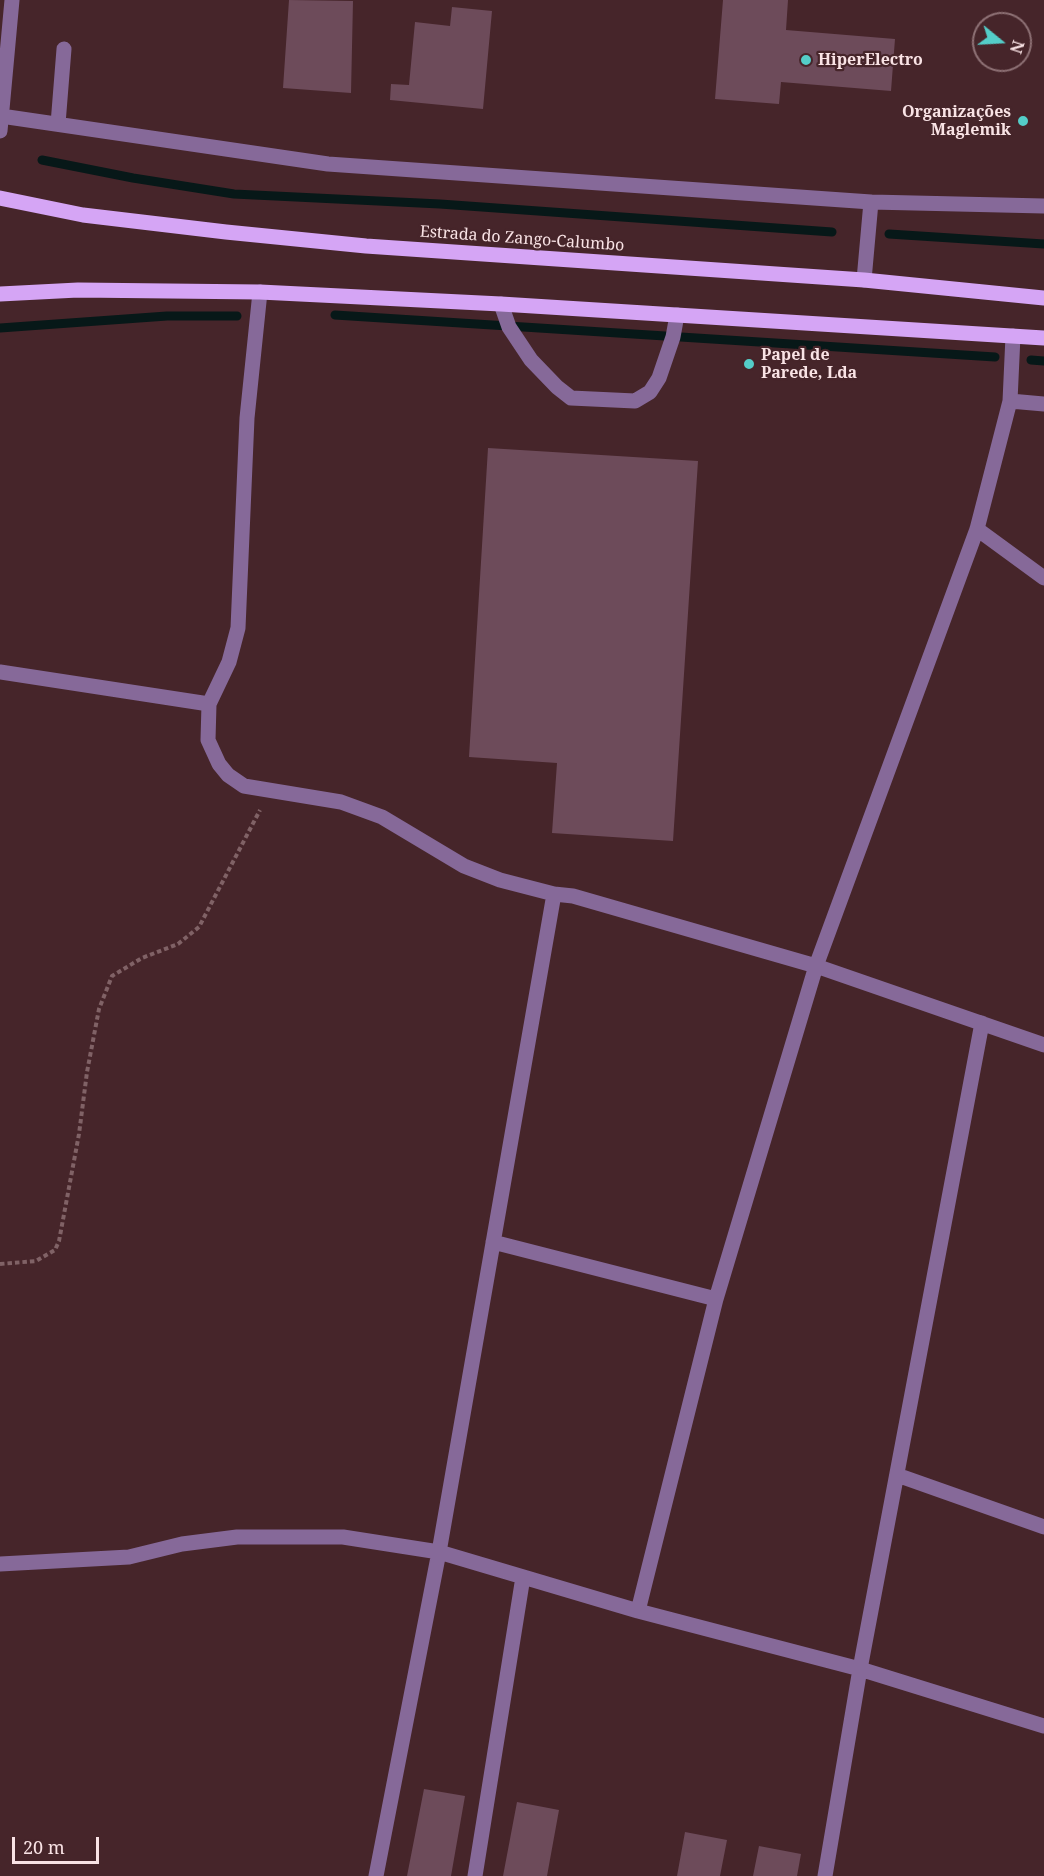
<!DOCTYPE html>
<html>
<head>
<meta charset="utf-8">
<style>
  body { margin:0 }
  #map { position:relative; width:1044px; height:1876px; overflow:hidden; background:#46252a; font-family:"Noto Serif",serif }
  canvas { display:block }
  .north { position:absolute; left:972px; top:12px; width:60px; height:60px; box-sizing:border-box; background:#46252a; border:2px solid #8e7175; border-radius:50%; rotate:108deg; font-size:16px; font-weight:700; line-height:24px; text-align:center; color:#f9e3e5 }
  .north::after { content:''; display:block; margin:auto; width:21px; height:27px; background:#54cdc8; clip-path:polygon(50% 0,100% 100%,50% 72%,0 100%) }
  .scale { position:absolute; left:12px; top:1837px; width:87px; height:27px; box-sizing:border-box; border:3px solid #f9e3e5; border-top:0; padding-left:8px; font-size:18px; line-height:21px; white-space:nowrap; color:#f9e3e5; -webkit-text-stroke:4px #46252a; paint-order:stroke }
</style>
</head>
<body>
<div id="map">
<canvas width="1044" height="1876"></canvas>
<div class="north">N</div>
<div class="scale">20 m</div>
</div>
<script>
const ctx = document.querySelector('canvas').getContext('2d');
ctx.lineJoin = 'round';
function poly(rows) {
  const path = new Path2D();
  for (const r of rows) {
    path.moveTo(r[0], r[1]);
    for (let i = 2; i < r.length; i += 2) path.lineTo(r[i], r[i + 1]);
  }
  return path;
}
function strokePath(path, color, width, dash) {
  ctx.strokeStyle = color;
  ctx.lineWidth = width;
  ctx.lineCap = dash ? 'butt' : 'round';
  ctx.setLineDash(dash || []);
  ctx.stroke(path);
}
function fillPath(path, color) {
  ctx.fillStyle = color;
  ctx.fill(path, 'evenodd');
}
function label(font, color, halo, rows, align = 'center') {
  ctx.font = font + ' "Noto Serif",serif';
  ctx.lineWidth = 4.5;
  ctx.setLineDash([]);
  ctx.textBaseline = 'middle';
  ctx.strokeStyle = halo;
  ctx.fillStyle = color;
  for (const [text, x, y, turn = 0] of rows) {
    ctx.save();
    ctx.translate(x, y);
    ctx.rotate((+turn || 0) * Math.PI / 180);
    ctx.textAlign = isNaN(turn) ? turn : align;
    if (halo) ctx.strokeText(text, 0, 0);
    ctx.fillText(text, 0, 0);
    ctx.restore();
  }
}
const stream = poly([
  [42,160,133,178,234,194,440,204,832,232],
  [889,234,1044,244],
  [335,315,995,357],
  [0,328,167,316,237,316],
  [1031,360,1044,361]
]);
const building = poly([
  [289,0,353,1,351,93,283,88],
  [723,0,788,0,786,30,895,39,891,91,781,82,779,104,715,99],
  [452,7,492,11,483,109,390,100,391,84,409,85,415,22,450,26],
  [488,448,698,461,673,841,552,833,557,763,469,757],
  [424,1789,465,1796,451,1876,407,1876],
  [517,1802,559,1810,547,1876,503,1876],
  [685,1832,727,1840,720,1876,677,1876],
  [759,1846,801,1854,797,1876,753,1876]
]);
const path = poly([
  [0,1264,36,1261,55,1250,59,1241,79,1134,87,1072,99,1009,112,976,142,958,178,944,199,927,260,810]
]);
const minor = poly([
  [1,116,328,164,871,202,1044,206],
  [58,124,64,49],
  [0,131,12,0],
  [864,280,871,202],
  [501,304,509,327,531,360,557,387,571,398,635,401,650,392,659,378,673,337,677,315],
  [1010,401,1044,404],
  [977,529,1044,578],
  [0,672,209,704,229,662,238,628,247,418,260,292],
  [209,704,208,740,219,764,228,775,244,786,341,802,382,817,464,866,500,880,554,894,573,896,816,966,1044,1045],
  [493,1242,716,1299],
  [897,1475,1044,1527],
  [0,1564,129,1557,182,1544,237,1537,343,1537,439,1552,638,1611,860,1669,1044,1726],
  [638,1611,716,1299,816,966,977,529,1010,401,1013,336],
  [376,1876,439,1552,554,894],
  [475,1876,523,1577],
  [825,1876,860,1669,982,1023]
]);
const major = poly([
  [0,198,83,215,226,232,366,246,864,280,1044,298],
  [0,294,78,290,260,292,501,304,1044,338]
]);
const markers = [
  [806,60,6,"#54cdc8"],
  [1023,121,6,"#54cdc8"],
  [749,364,6,"#54cdc8"]
];
const poiNames = [
  ["HiperElectro",818,60],
  ["Organizações",1011,112,"right"],
  ["Maglemik",1011,130,"right"],
  ["Papel de",761,355],
  ["Parede, Lda",761,373]
];
const streetNames = [
  ["Estrada do Zango-Calumbo",522,239,4]
];
strokePath(stream, '#071818', 9);
fillPath(building, '#6d4b5a');
strokePath(path, '#806266', 4, [4.5, 3]);
strokePath(minor, '#866999', 15);
strokePath(major, '#d5a5f5', 15);
for (const [x, y, r, color] of markers) {
  const dot = new Path2D();
  dot.arc(x, y, r, 0, 2 * Math.PI);
  ctx.fillStyle = color;
  ctx.fill(dot);
  strokePath(dot, '#46252a', 2);
}
label('bold 16px', '#f9e3e5', '#46252a', poiNames, 'left');
label('16px', '#f9e3e5', '#46252a', streetNames);
</script>
</body>
</html>
